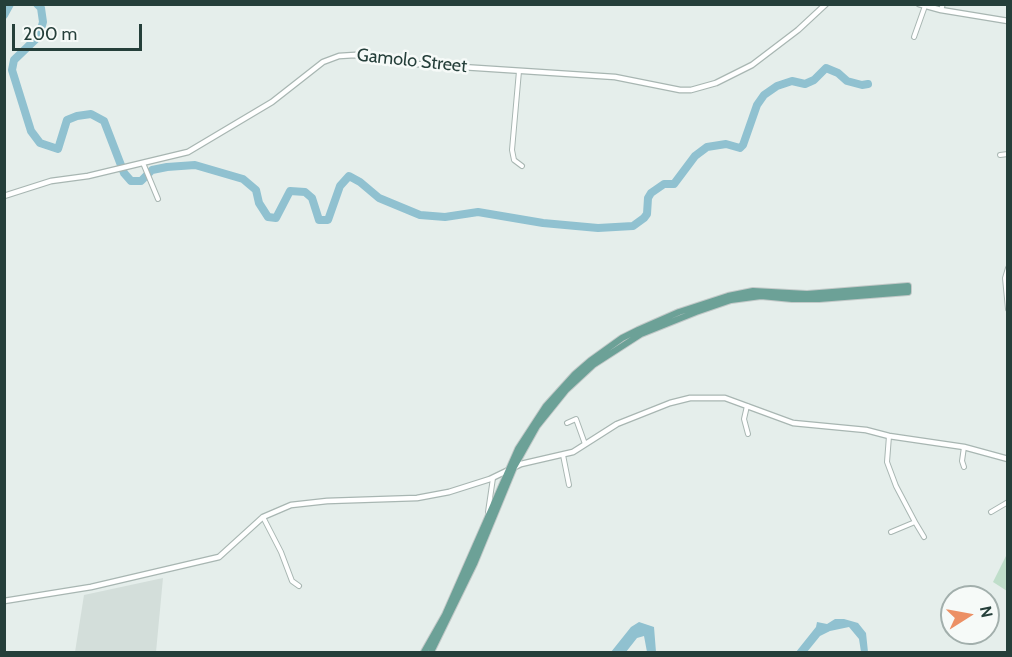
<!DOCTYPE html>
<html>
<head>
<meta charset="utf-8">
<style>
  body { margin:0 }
  #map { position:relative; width:1012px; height:657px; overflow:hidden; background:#e5eeeb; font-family:Cabin,sans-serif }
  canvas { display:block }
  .frame { position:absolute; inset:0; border:6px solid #253f3a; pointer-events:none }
  .north { position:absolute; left:940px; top:585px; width:60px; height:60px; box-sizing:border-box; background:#f6faf8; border:2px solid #a2afac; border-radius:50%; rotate:79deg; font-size:16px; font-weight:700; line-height:24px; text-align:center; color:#253f3a }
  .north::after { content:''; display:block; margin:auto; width:21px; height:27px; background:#ec9065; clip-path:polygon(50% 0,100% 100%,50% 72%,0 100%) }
  .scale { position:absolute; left:12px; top:24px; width:130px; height:27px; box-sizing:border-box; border:3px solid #253f3a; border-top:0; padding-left:8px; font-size:18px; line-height:21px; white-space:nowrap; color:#253f3a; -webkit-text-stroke:4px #f6faf8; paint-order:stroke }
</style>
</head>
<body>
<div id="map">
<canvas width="1012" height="657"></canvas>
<div class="frame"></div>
<div class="north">N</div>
<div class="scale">200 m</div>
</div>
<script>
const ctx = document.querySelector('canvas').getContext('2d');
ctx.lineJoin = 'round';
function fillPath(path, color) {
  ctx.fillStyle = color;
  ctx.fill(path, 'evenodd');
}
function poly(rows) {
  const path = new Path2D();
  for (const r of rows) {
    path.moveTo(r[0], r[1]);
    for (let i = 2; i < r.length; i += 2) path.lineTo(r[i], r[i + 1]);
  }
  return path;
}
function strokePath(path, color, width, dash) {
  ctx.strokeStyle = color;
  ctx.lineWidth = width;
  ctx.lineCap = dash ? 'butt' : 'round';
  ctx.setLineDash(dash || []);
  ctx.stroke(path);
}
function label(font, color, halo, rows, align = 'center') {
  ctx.font = font + ' Cabin,sans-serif';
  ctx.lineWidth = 5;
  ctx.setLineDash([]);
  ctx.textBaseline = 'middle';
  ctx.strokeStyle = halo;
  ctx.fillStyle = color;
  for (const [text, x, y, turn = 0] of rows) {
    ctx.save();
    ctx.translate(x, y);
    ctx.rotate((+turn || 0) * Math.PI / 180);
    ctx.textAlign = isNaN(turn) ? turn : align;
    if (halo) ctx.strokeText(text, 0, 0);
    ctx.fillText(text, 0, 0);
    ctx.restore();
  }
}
const built = poly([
  [163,578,156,652,75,652,84,595]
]);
const green = poly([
  [1007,554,1008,591,1007,591,993,582]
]);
const water = poly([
  [835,619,844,619,858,623,866,633,868,652,861,652,859,639,849,627,830,631,820,636,807,652,796,652,816,627,817,622,827,624],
  [639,622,654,627,656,652,647,652,644,636,637,638,626,652,611,652,631,627]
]);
const river = poly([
  [37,4,41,8,43,22,39,36,14,60,12,70,31,131,40,143,58,149,67,120,77,116,91,114,104,121,124,173,131,181,141,181,152,170,167,167,195,165,243,179,256,190,259,203,268,217,276,218,290,191,305,192,312,198,319,220,328,220,340,186,349,176,360,182,379,198,420,215,445,217,478,212,543,223,598,228,633,226,644,218,647,214,648,198,651,193,664,184,674,184,695,156,707,147,726,144,740,148,743,145,757,105,764,95,777,86,792,81,805,84,814,80,826,68,838,73,847,81,862,85,868,84],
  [4,15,10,4]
]);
const minor = poly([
  [941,10,943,4],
  [914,37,925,6],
  [519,71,512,150,514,160,522,166],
  [1000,155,1008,154],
  [143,163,158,199],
  [1008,268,1005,278,1008,309],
  [747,406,744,419,748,434],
  [567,423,576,419,585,444],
  [889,436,887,462,896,486,915,522,891,532],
  [964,447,962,461,964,467],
  [563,455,569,485],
  [488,512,493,478],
  [991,512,1008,502],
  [263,517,281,552,292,581,299,586],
  [915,522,924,537]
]);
const tertiary = poly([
  [919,4,941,10,1008,21],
  [4,196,51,181,88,176,188,152,272,102,323,62,339,56,355,55,416,64,615,77,680,90,691,90,716,83,752,65,798,30,826,4],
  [4,601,91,587,219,557,263,517,291,505,327,501,417,498,449,492,490,479,521,464,573,452,617,424,670,403,690,398,725,398,793,423,866,430,889,436,964,447,1008,459]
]);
const primary = poly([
  [424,652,445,615,518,449,546,406,575,374,590,361,622,338,638,330,679,312,728,296,753,291,807,294,908,286,908,292,819,299,792,299,761,296,731,300,696,312,641,334,593,365,566,390,537,426,514,467,474,564,431,652]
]);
const streetNames = [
  ["Gamolo Street",412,61,6]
];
fillPath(built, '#d3deda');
fillPath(green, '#bfdeca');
fillPath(water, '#90c1d0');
strokePath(river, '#90c1d0', 8);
strokePath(minor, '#a8b6b2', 6);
strokePath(tertiary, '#a8b6b2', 7);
strokePath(primary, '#c2c9c8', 8);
strokePath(minor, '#fff', 4);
strokePath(tertiary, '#fff', 4.5);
strokePath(primary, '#6ca197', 6);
label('18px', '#253f3a', '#f6faf8', streetNames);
</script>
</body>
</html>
